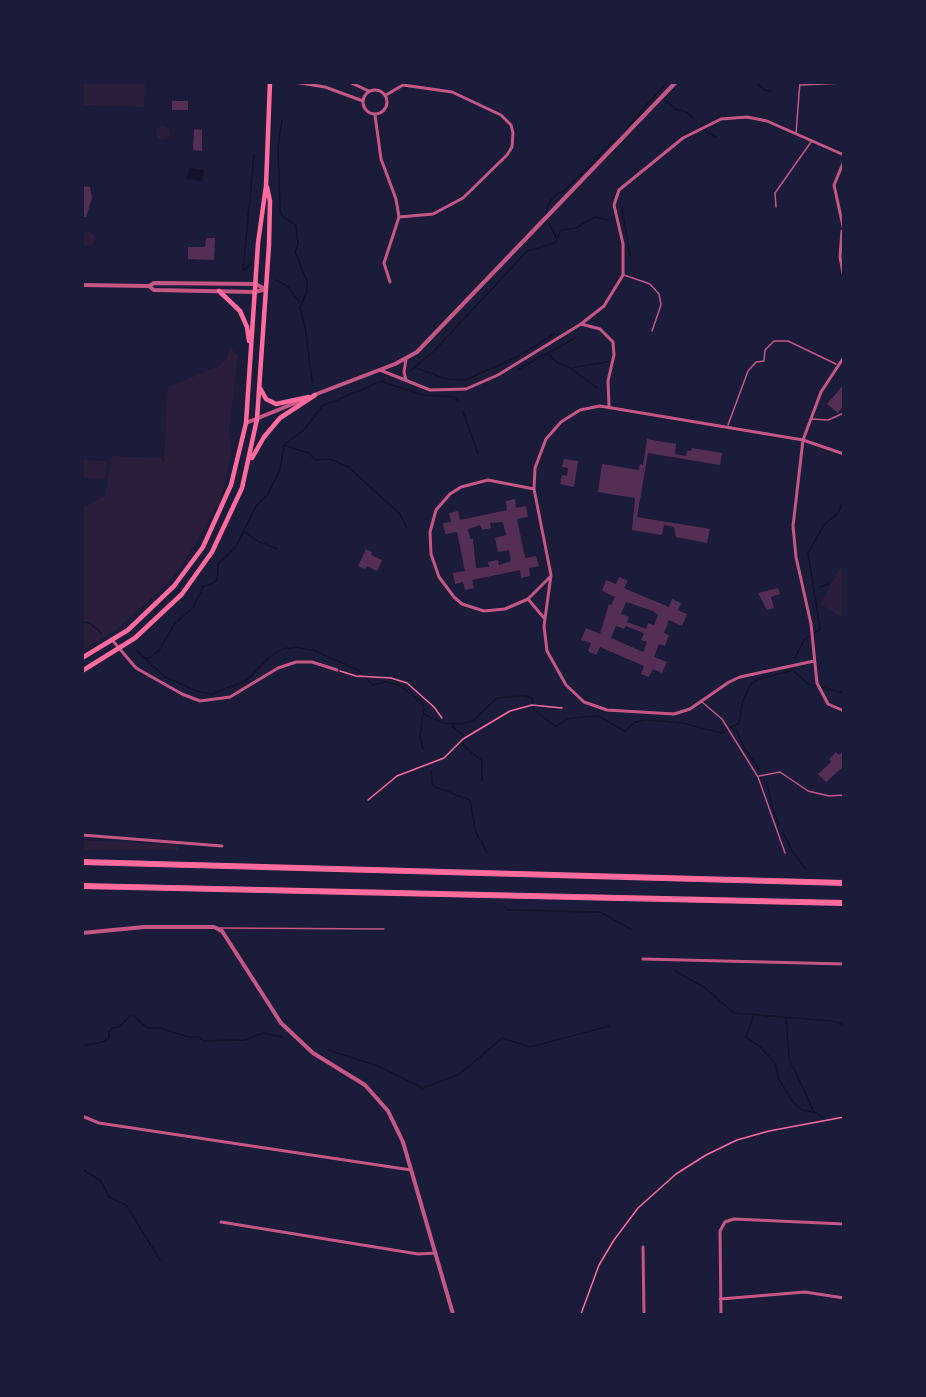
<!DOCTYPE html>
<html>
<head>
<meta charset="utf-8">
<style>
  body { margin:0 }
  #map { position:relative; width:926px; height:1397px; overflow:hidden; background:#1b1b3a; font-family:Arial,sans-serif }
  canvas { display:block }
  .frame { position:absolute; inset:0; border:84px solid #1b1b3a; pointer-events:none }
</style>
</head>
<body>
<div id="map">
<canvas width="926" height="1397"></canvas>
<div class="frame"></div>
</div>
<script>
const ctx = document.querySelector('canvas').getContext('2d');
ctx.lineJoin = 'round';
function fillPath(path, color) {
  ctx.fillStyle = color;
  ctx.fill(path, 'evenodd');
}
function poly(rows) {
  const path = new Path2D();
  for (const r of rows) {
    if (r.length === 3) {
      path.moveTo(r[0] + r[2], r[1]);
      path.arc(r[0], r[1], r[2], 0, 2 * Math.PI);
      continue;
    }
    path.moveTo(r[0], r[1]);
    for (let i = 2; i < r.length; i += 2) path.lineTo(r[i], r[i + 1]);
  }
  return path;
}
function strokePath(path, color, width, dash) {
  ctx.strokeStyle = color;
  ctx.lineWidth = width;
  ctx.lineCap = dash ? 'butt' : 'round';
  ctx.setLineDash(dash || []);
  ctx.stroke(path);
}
const green = poly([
  [83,82,145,83,144,107,83,105],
  [163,133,7],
  [88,239,7],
  [230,347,238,356,229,429,231,454,220,502,183,564,167,584,116,630,83,650,83,507,105,496,112,456,160,458,164,462,168,387,217,367,226,360],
  [83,460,107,461,105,478,83,478],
  [843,563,843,618,820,604],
  [82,840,177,845,178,850,83,850]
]);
const water = poly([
  [190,168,204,170,202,181,186,179]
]);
const stream = poly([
  [756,82,764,90,771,91],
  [665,100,676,109,687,112,694,119],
  [282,120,278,147,280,210,282,216,296,225,298,244,295,252,307,281,307,291,300,308,305,326,312,381],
  [628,126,667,82],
  [704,130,716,137],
  [622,207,630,256],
  [546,214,548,204,557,194,565,190,614,140],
  [547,219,557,239],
  [243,270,254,155],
  [244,270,251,264],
  [276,280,287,286,299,301],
  [548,354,558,363,570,368,597,388],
  [416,368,447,379,465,380,515,358,554,334],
  [571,368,607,362],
  [519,369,575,338],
  [410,371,435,350,527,251,555,243,561,230,576,228,595,217,608,220],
  [383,382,423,395,455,397,458,401],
  [463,412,478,454],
  [284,445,308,453,316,460,330,459,348,467,400,514,406,527],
  [245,532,259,542,278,549],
  [820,587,829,584],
  [82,622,90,623,101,633],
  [136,650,165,677,197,691,212,694,247,680,270,657,282,649,298,647,315,651,358,670,373,685,385,682,399,685,420,701,424,707,420,736,423,749],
  [145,658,150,658,159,650,174,625,193,607,203,587,217,581,218,564,235,548,256,506,268,494,280,469,284,445,305,429,322,406,385,380],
  [795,658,804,640,820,629,808,553,824,525,838,513,844,500],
  [794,671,808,684,844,693],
  [423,714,443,723,463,724,475,719,497,698,524,696,532,698,534,710,555,726,571,718,598,716,625,731,635,722,647,720,683,723,721,733,739,723,743,700,751,684,759,679,793,670],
  [452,726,463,735,463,745,482,761,482,781],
  [735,726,744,748,759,769],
  [431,771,432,783,435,787,470,800,476,833,487,852],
  [767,782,772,807,779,825],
  [783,833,792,851,806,869],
  [505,907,508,910,600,912,632,930],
  [675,971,704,987,734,1013,832,1021,844,1025],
  [754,1014,746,1037,759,1046,776,1064,778,1078,793,1102,802,1110,817,1113,824,1119],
  [786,1018,789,1058,814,1112],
  [82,1046,103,1042,109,1038,109,1032,113,1028,119,1027,129,1017,134,1016,147,1028,160,1028,189,1037,199,1037,203,1041,245,1040,263,1033,282,1037],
  [328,1050,378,1066,423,1088,460,1074,502,1038,530,1047,609,1026],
  [82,1169,101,1181,109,1197,126,1205,160,1260]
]);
const building = poly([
  [172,101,188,101,188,110,172,110],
  [194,129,202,130,202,151,193,150],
  [82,186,90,187,92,198,86,217,82,217],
  [206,238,215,238,214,260,188,259,188,247,205,247],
  [844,384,844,405,838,413,827,404],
  [647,439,676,444,675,454,686,456,687,451,691,451,692,448,722,453,720,465,648,453,637,517,710,529,707,543,676,537,674,527,664,525,662,535,632,530,635,498,598,492,602,464,639,470,640,464,643,465],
  [564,459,578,461,574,487,560,484,562,475,567,476,568,468,562,467],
  [515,499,516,508,526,506,528,517,517,519,525,558,536,556,539,566,529,568,530,576,521,578,520,570,472,580,474,588,465,590,463,582,455,584,453,573,465,571,457,532,445,534,443,523,451,522,449,513,458,511,460,520,507,510,506,501],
  [503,522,506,535,495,538,498,552,509,550,511,561,499,565,498,560,488,562,489,567,476,568,473,539,470,539,468,529,480,525,482,530,491,528,490,523],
  [366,549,372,552,371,555,382,560,377,571,367,566,365,569,358,566],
  [619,577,628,581,624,588,669,607,672,599,681,603,678,610,687,614,682,626,669,620,664,633,669,635,665,646,659,644,654,657,667,662,662,673,653,669,649,677,641,674,644,666,600,647,596,655,588,651,591,643,581,640,586,628,600,634,609,604,611,605,615,597,602,591,606,580,616,584],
  [626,602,653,611,658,615,654,625,648,623,646,629,627,622,629,617,621,614],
  [616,626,624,629,626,626,644,633,641,640,647,642,643,652,611,638],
  [778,588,780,594,771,597,774,608,767,610,758,593],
  [844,751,844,766,826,782,818,774,831,762,829,759,836,752,839,755]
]);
const path = poly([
  [340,671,356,676,391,678,407,683,434,707,442,718],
  [368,800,397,776,444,758,463,739,510,711,532,705,562,708],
  [581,1314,599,1265,614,1240,638,1208,676,1174,706,1155,737,1140,769,1131,844,1117]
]);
const service = poly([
  [801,85,844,83],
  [796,133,800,82],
  [776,207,775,193,811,142],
  [624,275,650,284,659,294,661,305,652,331],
  [812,419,828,420,844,413],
  [728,425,748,371,756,362,764,361,765,350,774,341,788,341,836,364],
  [702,702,722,719,758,777,785,853],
  [759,776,780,772,808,791,829,796,844,795],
  [220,928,384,929]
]);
const minor = poly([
  [294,82,325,87,363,101],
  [349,82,369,91],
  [375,102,12],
  [386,95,403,85,452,92,501,115,511,125,513,133,512,147,507,155,463,198,433,214,399,217],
  [375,115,381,159,396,199,399,217,384,263,390,282],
  [844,161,834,185,844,231],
  [842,231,840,257,844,278],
  [581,324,604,306,623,275,623,244,614,205,619,190,683,138,721,119,747,117,767,121,844,155],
  [844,357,821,392,803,440,793,526,796,557,811,624,817,683,828,704,844,711],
  [406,359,404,372,406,380],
  [380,370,430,390,466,389,498,375,581,324,600,329,613,342,614,355,608,381,609,406],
  [534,489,488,480,461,487,450,494,436,510,430,532,431,554,439,577,454,597,462,604,484,611,505,609,528,599,550,577],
  [528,599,544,618],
  [113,641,136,668,182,694,200,701,230,697,278,668,296,662,312,662,337,670],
  [814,661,740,677,729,682,690,709,674,714,607,710,584,702,566,685,547,651,544,626,551,575,534,489,535,468,546,439,561,422,580,410,600,406,803,440,844,454],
  [82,835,222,846],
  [643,959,844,964],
  [82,1116,99,1123,411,1170],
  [221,1222,418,1254,436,1253],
  [643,1247,644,1314],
  [720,1299,805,1292,844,1298],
  [721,1314,720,1231,725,1222,734,1219,844,1224]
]);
const tertiary = poly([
  [82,285,149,286,154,290,255,292,266,289],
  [149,286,154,283,255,284,266,289],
  [314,395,395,364,417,352,676,82],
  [246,423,305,399],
  [82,933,144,927,214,927,222,931,281,1023,313,1053,365,1085,388,1111,403,1142,453,1314]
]);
const secondary = poly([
  [219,291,240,311,247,327,249,341],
  [260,388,266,399,276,404,309,397],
  [252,458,264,437,280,418,315,395],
  [82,658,128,630,174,586,203,547,231,485,246,423,258,243,266,186,270,82],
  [82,671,135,638,182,594,212,552,242,488,257,419,269,245,270,201,267,187]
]);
const motorway = poly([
  [82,862,844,883],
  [82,886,844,903]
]);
fillPath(green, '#2a1e3b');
fillPath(water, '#12122b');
strokePath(stream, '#12122b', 1.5);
fillPath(building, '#542f53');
strokePath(path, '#ff6b9d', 1.5);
strokePath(service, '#c65784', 1.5);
strokePath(minor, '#c65784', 3);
strokePath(tertiary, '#c65784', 4);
strokePath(secondary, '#ff6b9d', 4.5);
strokePath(motorway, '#ff6b9d', 6);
</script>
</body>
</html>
